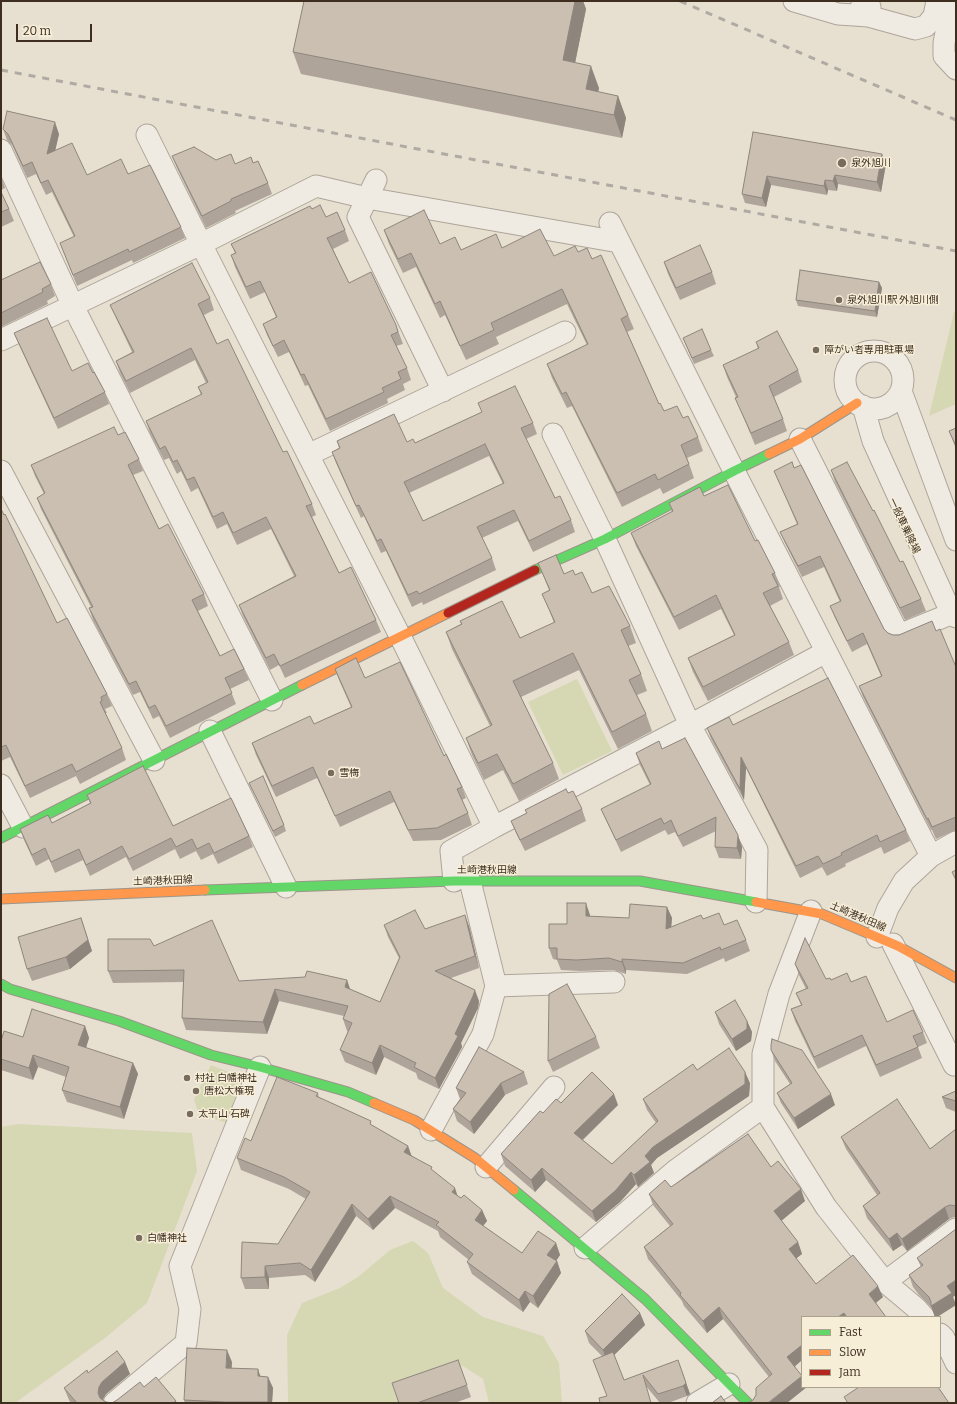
<!DOCTYPE html>
<html>
<head>
<meta charset="utf-8">
<style>
  body { margin:0 }
  #map { position:relative; width:957px; height:1404px; overflow:hidden; background:#e7e0d1; font-family:Bitter,serif }
  canvas { display:block }
  .frame { position:absolute; inset:0; border:2px solid #3d2e20; pointer-events:none }
  .legend { position:absolute; left:801px; top:1316px; width:140px; height:72px; box-sizing:border-box; background:#f7eed8; border:1px solid #ada18e; margin:0; padding:5px 7px; list-style:none; font-size:12px; color:#3d2e20 }
  .legend li { display:flex; align-items:center; gap:8px; height:20px }
  .legend b { width:20px; border:1px solid #ada18e }
  .scale { position:absolute; left:16px; top:24px; width:76px; height:18px; box-sizing:border-box; border:2px solid #3d2e20; border-top:0; padding-left:5px; font-size:12px; line-height:14px; white-space:nowrap; color:#3d2e20; -webkit-text-stroke:3px #f7eed8; paint-order:stroke }
</style>
</head>
<body>
<div id="map">
<canvas width="957" height="1404"></canvas>
<div class="frame"></div>
<ul class="legend">
<li><b style="height:5px;background:#63d668"></b>Fast</li>
<li><b style="height:5px;background:#ff974d"></b>Slow</li>
<li><b style="height:5px;background:#b3261e"></b>Jam</li>
</ul>
<div class="scale">20 m</div>
</div>
<script>
const ctx = document.querySelector('canvas').getContext('2d');
ctx.lineJoin = 'round';
function fillPath(path, color) {
  ctx.fillStyle = color;
  ctx.fill(path, 'evenodd');
}
function poly(rows) {
  const path = new Path2D();
  for (const r of rows) {
    if (r.length === 3) {
      path.moveTo(r[0] + r[2], r[1]);
      path.arc(r[0], r[1], r[2], 0, 2 * Math.PI);
      continue;
    }
    path.moveTo(r[0], r[1]);
    for (let i = 2; i < r.length; i += 2) path.lineTo(r[i], r[i + 1]);
  }
  return path;
}
function strokePath(path, color, width, dash) {
  ctx.strokeStyle = color;
  ctx.lineWidth = width;
  ctx.lineCap = dash ? 'butt' : 'round';
  ctx.setLineDash(dash || []);
  ctx.stroke(path);
}
function label(font, color, halo, rows, align = 'center') {
  ctx.font = font + ' Bitter,"Noto Sans JP",serif';
  ctx.lineWidth = 3;
  ctx.setLineDash([]);
  ctx.textBaseline = 'middle';
  ctx.strokeStyle = halo;
  ctx.fillStyle = color;
  for (const [text, x, y, turn = 0] of rows) {
    ctx.save();
    ctx.translate(x, y);
    ctx.rotate((+turn || 0) * Math.PI / 180);
    ctx.textAlign = isNaN(turn) ? turn : align;
    if (halo) ctx.strokeText(text, 0, 0);
    ctx.fillText(text, 0, 0);
    ctx.restore();
  }
}
const green = poly([
  [954,312,956,312,956,404,929,416],
  [577,679,612,751,563,775,528,702],
  [211,1065,236,1075,239,1084,227,1123,203,1115,197,1109,194,1099],
  [18,1124,192,1133,197,1171,147,1303,105,1338,15,1403,1,1403,1,1127],
  [413,1241,428,1253,443,1288,483,1317,543,1336,559,1363,562,1403,489,1403,483,1379,463,1366,439,1374,405,1403,288,1403,287,1335,302,1303,340,1288,358,1277,390,1250]
]);
const street = poly([
  [794,1,838,14,854,15,868,16,870,7],
  [863,1,861,8,868,16,915,29,926,26,934,16,937,1],
  [952,1,944,43,944,56,956,69],
  [147,135,201,244,400,636,494,827],
  [1,150,73,306,272,700],
  [376,180,358,217,443,391],
  [610,223,734,471,931,856],
  [1,340,201,244,316,186,367,198,619,242],
  [874,380,29],
  [901,391,956,540],
  [863,406,873,441,948,606,956,617],
  [553,434,605,539,690,725,757,850,756,902],
  [800,439,899,635,953,613],
  [308,455,565,332],
  [1,471,154,760],
  [210,731,286,887],
  [1,785,23,827],
  [454,881,451,851,494,827,690,725,826,652],
  [470,881,496,986,614,982],
  [877,937,888,908,904,881,931,856,956,842],
  [893,944,954,1065],
  [763,1107,763,1054,779,994,811,911],
  [431,1130,483,1034,496,986],
  [486,1167,554,1087],
  [585,1248,676,1170,763,1107,826,1207,885,1282,916,1308,924,1317],
  [885,1282,956,1229],
  [940,1334,944,1338,956,1363],
  [114,1403,186,1343,190,1309,180,1266,260,1067],
  [697,1403,729,1384]
]);
const fast = poly([
  [535,570,605,539,734,471,769,454],
  [1,838,302,685],
  [205,890,454,881,640,881,756,902],
  [1,984,10,989,119,1021,211,1055,260,1067,348,1092,374,1103],
  [514,1190,645,1299,748,1403]
]);
const slow = poly([
  [769,454,800,439,857,403],
  [302,685,448,613],
  [1,899,205,890],
  [756,902,822,914,898,946,956,978],
  [374,1103,414,1120,475,1158,514,1190]
]);
const jam = poly([
  [448,613,535,570]
]);
const rail = poly([
  [680,1,956,120],
  [1,70,956,251]
]);
const wall = poly([
  [304,1,583,1,586,9,575,63,599,88,598,92,618,96,626,118,622,138,301,74,293,52],
  [3,129,59,134,55,150,87,175,128,174,181,227,185,238,133,263,132,260,77,286,60,243,74,237,52,192,46,195,36,174,27,178,12,145,7,140],
  [753,132,886,164,881,192,838,184,837,191,828,190,827,195,771,185,766,207,745,203,742,194],
  [172,156,216,160,235,164,253,163,268,183,272,194,235,211,236,213,206,228,177,168],
  [1,176,5,188,1,190],
  [1,192,9,209,14,221,1,227],
  [312,209,326,217,345,230,349,241,333,249,349,283,396,325,403,344,396,346,407,368,411,380,403,384,405,390,387,399,388,403,330,431,308,385,305,386,289,352,278,357,267,335,263,324,276,317,265,292,250,299,235,267,231,255,235,253,231,244],
  [384,230,461,250,502,248,554,256,578,252,592,259,628,315,634,329,627,332,659,404,664,411,683,418,698,437,703,451,687,458,694,478,663,494,660,488,622,507,572,406,567,408,552,378,547,364,587,345,567,304,496,337,499,344,466,360,445,315,440,318,416,267,403,273,389,244],
  [664,262,712,272,716,284,680,300,668,274],
  [1,280,51,284,55,296,47,301,48,304,1,327],
  [879,282,882,288,877,317,798,306,796,300],
  [210,298,214,310,204,315,217,344,283,452,312,504,316,515,312,517,339,573,376,620,381,632,285,678,279,665,270,670,243,616,239,605,294,576,271,529,237,545,227,524,217,529,198,488,191,492,181,471,177,474,169,458,164,460,150,433,146,421,201,395,198,387,206,383,195,360,130,393,120,373,116,361,132,352,115,316,110,305],
  [14,333,72,371,93,373,105,392,109,404,58,429,19,345],
  [683,338,711,350,714,356,694,364],
  [756,342,798,370,802,382,774,397,783,419,787,431,755,445,740,409,735,398,736,397,727,377,723,365,758,349],
  [478,403,533,423,537,434,526,439,555,498,571,520,575,532,533,552,518,521,482,538,492,558,496,570,423,605,422,602,412,607,386,551,381,553,364,516,361,518,336,463,332,452,339,448,337,441,407,442,415,443,482,412],
  [489,456,503,484,423,521,409,493],
  [956,428,956,449,949,431],
  [118,435,139,459,143,471,133,475,159,529,204,594,208,606,198,611,220,656,244,669,249,680,230,689,236,704,170,738,159,716,153,719,140,692,133,695,93,620,89,608,91,607,41,509,37,498,44,494,35,476,31,465],
  [794,468,884,629,888,633,893,635,936,631,956,667,956,830,936,839,932,830,931,830,863,697,859,686,881,676,867,644,852,652,835,618,830,606,840,602,824,567,802,577,785,543,780,532,797,524,779,482,774,471],
  [831,470,873,511,900,562,921,599,926,611,905,620,835,482],
  [704,496,755,541,775,573,780,587,779,587,783,599,770,606,789,642,794,655,708,701,693,672,688,658,734,635,721,609,679,630,636,546,631,533,672,512,669,503],
  [1,509,57,623,107,694,112,706,105,709,107,713,105,713,122,748,126,760,80,784,76,776,30,798,10,757,1,761],
  [538,563,564,574,575,575,592,593,630,626,636,643,628,646,641,674,647,691,637,695,646,714,652,731,618,749,579,670,521,697,553,763,559,779,519,801,503,770,484,780,472,755,466,738,490,726,452,649,446,632,461,624,460,621,520,638,554,623,549,610,542,594,549,590],
  [335,669,365,678,444,756,462,787,466,798,462,800,468,813,472,825,441,840,413,841,394,802,340,827,317,778,276,797,256,755,252,743,314,724,351,707,339,680],
  [733,725,906,830,910,841,884,854,881,847,845,864,846,866,827,876,822,867,800,878,746,768,744,800,711,739,707,728],
  [662,749,742,847,741,859,719,858,715,847,716,831,683,847,675,832,668,835,665,830,621,852,606,820,601,809,650,785,640,765,636,753],
  [249,783,284,825,286,831,275,837,252,789],
  [568,793,582,809,586,821,525,851,516,833,511,821,527,813,525,810],
  [87,795,173,826,249,836,253,847,218,864,213,854,201,860,196,851,180,859,175,849,133,871,126,857,90,876,83,860,55,873,49,859,36,866,24,840,20,829,52,823,90,803],
  [667,907,672,918,671,927,703,919,724,925,746,940,750,951,725,962,724,958,687,974,626,970,626,974,614,970,580,971,561,970,557,960,553,959,549,948,590,915,590,917,629,918],
  [81,918,92,951,70,969,32,981,27,969],
  [384,925,425,929,469,926,479,968,451,978,479,1001,478,1008,461,1043,462,1047,439,1089,418,1079,416,1073,384,1057,376,1075,345,1062,340,1050,348,1031,347,1031,343,1019,344,1016,279,1001,267,1034,186,1030,182,1018,183,982,113,983,108,971,154,946,239,981,347,980,350,989,380,1002,399,958,388,937],
  [795,964,826,979,831,980,851,982,887,1022,923,1032,927,1043,918,1047,922,1058,880,1077,866,1046,818,1069,795,1021,791,1009,801,1005,796,993,806,989,799,975],
  [715,1012,747,1021,752,1032,751,1041,736,1051,719,1024],
  [85,1026,89,1038,86,1048,133,1063,138,1074,124,1119,67,1102,62,1090,66,1077,38,1067,33,1080,1,1070,1,1041],
  [596,1037,600,1048,553,1072,548,1061],
  [771,1050,835,1105,798,1129,781,1103,777,1093,790,1084,775,1061],
  [697,1070,750,1083,749,1096,657,1158,651,1165,654,1173,638,1187,636,1184,620,1202,596,1222,546,1180,535,1192,505,1166,501,1154,543,1113,561,1103,618,1105,583,1140,612,1164,656,1123,647,1110,643,1099],
  [524,1072,528,1084,505,1095,474,1134,457,1121,453,1109,460,1099,456,1088],
  [956,1091,956,1112,946,1108,942,1097],
  [318,1093,319,1098,373,1126,408,1146,411,1155,434,1172,457,1196,461,1198,482,1210,487,1221,483,1226,522,1253,556,1243,560,1255,556,1261,557,1261,561,1273,538,1308,530,1302,523,1312,472,1274,467,1262,469,1260,440,1237,438,1231,395,1208,373,1230,356,1216,315,1282,305,1275,269,1278,269,1289,245,1289,241,1278,278,1244,306,1199,289,1189,241,1170,237,1158],
  [956,1129,956,1217,954,1217,949,1219,907,1251,902,1245,893,1251,867,1218,863,1206,877,1195,846,1149,841,1137,930,1149],
  [771,1167,805,1201,781,1220,798,1242,802,1254,796,1258,816,1284,883,1297,876,1303,886,1317,802,1317,802,1360,795,1366,807,1387,753,1400,769,1377,723,1319,707,1333,684,1306,682,1301,648,1259,644,1247,670,1226,653,1205,649,1194,671,1187],
  [917,1258,953,1297,956,1305,937,1317,935,1317,932,1308,919,1295,913,1287,909,1275,921,1267],
  [640,1313,645,1325,614,1355,624,1380,678,1360,690,1394,687,1396,668,1403,660,1403,646,1386,607,1396,602,1356,589,1343,585,1331],
  [458,1360,471,1397,455,1403,399,1403],
  [125,1362,130,1374,106,1394,103,1399,103,1400,106,1402,112,1403,144,1387,176,1401,177,1403,71,1403,69,1400,64,1388],
  [232,1362,231,1368,261,1376,268,1377,273,1388,272,1403,185,1403,184,1400]
]);
const shadedWall = poly([
  [575,1,583,1,586,9,571,83,563,60],
  [591,66,599,88,594,111,586,89],
  [618,96,626,118,622,138,614,115],
  [55,122,59,134,52,165,47,154],
  [882,154,886,164,881,192,877,182],
  [835,175,838,184,837,191,833,181],
  [767,176,771,185,766,207,762,198],
  [825,180,828,190,827,195,824,186],
  [879,282,882,288,877,317,875,311],
  [741,757,746,768,744,800,740,789],
  [738,835,742,847,741,859,737,848],
  [586,903,590,915,590,928,586,916],
  [667,907,672,918,670,941,666,929],
  [465,915,469,926,479,968,475,956],
  [81,918,92,951,70,969,66,957],
  [622,959,626,970,626,974,622,962],
  [347,980,351,992,345,987],
  [275,989,279,1001,267,1034,263,1022],
  [475,990,479,1001,478,1008,461,1043,462,1047,439,1089,435,1078],
  [747,1021,752,1032,751,1041,736,1051,732,1039],
  [85,1026,89,1038,83,1057,78,1045],
  [380,1045,384,1057,376,1075,372,1063],
  [33,1055,38,1067,33,1080,29,1068],
  [133,1063,138,1074,124,1119,120,1107],
  [745,1072,750,1083,749,1096,657,1158,651,1165,654,1173,638,1187,634,1175,645,1156,653,1147],
  [501,1083,505,1095,474,1134,470,1122],
  [614,1094,618,1105,578,1144,574,1133],
  [831,1094,835,1105,798,1129,794,1118],
  [408,1146,412,1157,404,1152],
  [542,1168,546,1180,535,1192,531,1180],
  [631,1172,636,1184,620,1202,596,1222,592,1211],
  [455,1188,459,1200,452,1192],
  [801,1189,805,1201,779,1223,774,1211],
  [390,1196,395,1208,373,1230,368,1219],
  [352,1204,356,1216,315,1282,311,1270],
  [945,1207,949,1219,907,1251,902,1239],
  [482,1210,487,1221,479,1231,475,1220],
  [897,1233,902,1245,893,1251,889,1239],
  [798,1242,802,1254,793,1261,789,1249],
  [556,1243,560,1255,552,1267,547,1255],
  [557,1261,561,1273,538,1308,533,1296],
  [265,1266,269,1278,269,1289,265,1277],
  [956,1280,956,1295,953,1297,956,1305,937,1317,935,1317,931,1306,947,1286],
  [878,1286,883,1297,873,1305,869,1294],
  [525,1291,530,1302,523,1312,519,1300],
  [719,1307,723,1319,707,1333,703,1321],
  [640,1313,645,1325,607,1362,603,1350],
  [844,1313,846,1317,838,1317],
  [802,1345,802,1360,792,1369,787,1357],
  [227,1350,232,1362,231,1380,226,1368],
  [125,1362,130,1374,106,1394,103,1399,102,1403,98,1393,99,1387,102,1382],
  [258,1369,262,1381,258,1376],
  [682,1371,690,1394,687,1396,683,1386],
  [802,1376,802,1387,807,1387,787,1403,768,1403],
  [268,1377,273,1388,272,1403,268,1403]
]);
const building = poly([
  [304,1,575,1,563,60,591,66,586,89,618,96,614,115,293,52,304,1],
  [7,111,55,122,47,154,72,143,87,175,121,159,128,174,150,165,181,227,129,252,128,249,73,275,60,243,75,236,48,180,41,183,32,162,23,166,8,134,3,129,7,111],
  [753,132,882,154,877,182,835,175,833,181,825,180,824,186,767,176,762,198,742,194,753,132],
  [194,147,216,160,231,154,235,164,251,157,253,163,258,161,268,183,231,199,231,201,202,216,172,156,194,147],
  [1,192,9,209,1,212,1,192],
  [320,205,326,217,337,212,345,230,327,238,349,283,371,272,396,325,398,332,391,335,407,368,398,372,401,379,382,388,384,392,326,419,304,374,301,375,284,340,273,346,263,324,277,317,260,281,246,287,231,255,236,253,231,244,310,206,312,209,320,205],
  [424,210,440,244,455,237,461,250,496,234,502,248,540,229,554,256,575,246,578,252,587,248,592,259,601,255,628,315,621,319,659,404,660,403,664,411,677,406,683,418,688,416,698,437,681,445,689,464,658,480,655,474,617,493,566,392,562,394,547,364,588,344,562,289,491,323,494,330,460,346,440,301,435,304,411,253,398,259,384,230,424,210],
  [700,245,712,272,676,288,664,262,700,245],
  [40,262,51,284,42,289,43,292,1,313,1,280,40,262],
  [192,263,210,298,198,304,217,344,228,339,283,452,287,451,312,504,306,506,339,573,351,567,376,620,280,666,274,654,266,658,239,605,296,576,266,517,233,533,223,512,213,517,194,477,187,480,177,460,173,462,165,446,160,449,146,421,202,394,198,387,208,382,191,348,126,381,116,361,134,352,110,305,192,263],
  [800,270,879,282,875,311,796,300,800,270],
  [47,318,72,371,88,363,93,373,94,372,105,392,54,418,14,333,47,318],
  [702,329,711,350,692,358,683,338,702,329],
  [777,331,798,370,769,386,783,419,751,433,735,398,738,397,723,365,759,348,756,342,777,331],
  [515,386,533,423,521,428,555,498,560,496,571,520,529,541,514,510,477,527,492,558,419,594,417,591,408,595,381,539,377,541,359,505,356,506,332,452,340,448,337,441,394,414,407,442,413,439,415,443,482,412,478,403,515,386],
  [485,444,504,483,423,521,404,482,485,444],
  [114,427,118,435,125,432,139,459,128,465,159,529,168,524,204,594,192,600,220,656,234,649,244,669,225,678,232,693,166,726,155,705,149,708,136,681,129,684,89,608,93,607,37,498,45,493,31,465,114,427],
  [956,428,956,446,949,431,956,428],
  [792,462,794,468,801,465,884,629,888,633,893,635,899,635,932,621,936,631,940,629,956,667,956,817,932,827,928,818,927,819,859,686,882,676,863,633,847,641,830,606,841,601,820,556,798,566,780,532,798,524,774,471,792,462],
  [847,462,873,511,874,510,900,562,903,561,921,599,900,608,831,470,847,462],
  [728,485,755,541,758,540,775,573,772,574,778,586,763,593,789,642,703,687,688,658,735,635,716,595,674,617,631,533,673,511,669,503,700,487,704,496,728,485],
  [1,509,4,515,5,514,57,623,67,618,107,694,101,697,102,701,100,702,122,748,76,772,72,764,25,786,6,745,1,747,1,509],
  [556,555,564,574,573,570,575,575,582,572,592,593,609,586,630,626,621,630,641,674,629,680,646,714,612,732,573,653,513,681,553,763,513,784,497,754,478,763,466,738,492,725,446,632,462,624,460,621,502,601,520,638,555,622,542,594,550,590,538,563,556,555],
  [356,658,365,678,400,662,444,756,446,754,462,787,457,789,468,813,437,828,408,830,390,791,335,816,313,767,272,786,252,743,310,716,314,724,352,707,335,669,356,658],
  [828,678,906,830,880,842,877,835,841,853,842,855,823,864,818,856,796,866,741,757,740,789,707,728,729,717,733,725,828,678],
  [685,738,738,835,737,848,715,847,716,817,678,836,671,820,664,824,661,818,616,840,601,809,651,784,636,753,659,741,662,749,685,738],
  [143,766,173,826,231,798,249,836,214,853,209,843,197,849,192,839,176,847,171,838,129,859,122,846,86,865,79,849,51,862,45,848,32,855,20,829,48,815,52,823,91,803,87,795,143,766],
  [263,776,284,825,273,831,249,783,263,776],
  [566,789,568,793,573,791,582,809,520,840,511,821,527,813,525,810,566,789],
  [956,870,956,880,952,872,956,870],
  [567,903,586,903,586,916,629,918,630,904,667,907,666,929,701,915,703,919,719,913,724,925,737,920,746,940,721,950,720,947,683,963,622,959,622,962,609,958,576,960,557,959,557,948,549,948,549,924,567,924,567,903],
  [415,910,425,929,465,915,475,956,435,971,475,990,473,996,455,1034,458,1036,435,1078,414,1067,416,1063,380,1045,372,1063,340,1050,352,1023,343,1019,348,1006,275,989,263,1022,182,1018,184,970,108,971,108,939,150,939,154,946,212,920,239,981,305,977,307,971,347,980,345,987,380,1002,400,957,384,925,415,910],
  [81,918,88,940,66,957,27,969,18,937,81,918],
  [805,938,826,979,830,978,831,980,847,973,851,982,866,976,887,1022,913,1010,923,1032,913,1036,918,1047,876,1065,862,1035,814,1057,791,1009,802,1005,796,993,808,988,795,964,805,938],
  [567,984,596,1037,548,1061,549,994,567,984],
  [735,1000,747,1021,747,1029,732,1039,715,1012,735,1000],
  [32,1009,85,1026,78,1045,133,1063,120,1107,62,1090,69,1067,33,1055,29,1068,1,1059,1,1041,4,1031,23,1037,32,1009],
  [772,1039,802,1050,831,1094,794,1118,777,1093,792,1083,771,1050,771,1045,772,1039],
  [479,1047,524,1072,501,1083,470,1122,453,1109,466,1093,456,1088,479,1047],
  [729,1048,745,1072,745,1084,653,1147,645,1156,650,1162,634,1175,631,1172,616,1190,592,1211,542,1168,531,1180,501,1154,540,1111,543,1113,556,1099,561,1103,592,1072,614,1094,574,1133,612,1164,658,1121,643,1099,693,1064,697,1070,729,1048],
  [277,1077,318,1093,316,1096,371,1121,370,1124,408,1146,404,1152,432,1167,431,1169,455,1188,452,1192,461,1198,464,1195,482,1210,475,1220,522,1253,538,1231,556,1243,547,1255,557,1261,533,1296,525,1291,519,1300,467,1262,473,1254,436,1225,439,1222,390,1196,368,1219,352,1204,311,1270,300,1263,265,1266,265,1277,241,1278,242,1242,278,1244,310,1192,284,1177,237,1158,245,1138,251,1141,277,1077],
  [956,1091,956,1101,942,1097,956,1091],
  [897,1099,930,1149,956,1129,956,1206,950,1205,945,1207,902,1239,897,1233,889,1239,863,1206,880,1193,841,1137,897,1099],
  [748,1134,771,1167,778,1161,801,1189,774,1211,798,1242,789,1249,816,1284,853,1255,878,1286,869,1294,886,1317,847,1317,844,1313,838,1317,802,1317,802,1345,787,1357,802,1376,768,1403,748,1403,753,1400,756,1395,756,1388,772,1374,719,1307,703,1321,680,1295,681,1293,644,1247,673,1224,649,1194,665,1180,671,1187,748,1134],
  [956,1229,956,1280,947,1286,952,1293,931,1306,931,1302,929,1297,915,1283,909,1275,923,1265,917,1258,956,1229],
  [622,1294,640,1313,603,1350,585,1331,622,1294],
  [187,1348,227,1350,226,1368,258,1369,258,1376,268,1377,268,1402,225,1402,184,1400,187,1348],
  [117,1351,125,1362,102,1382,99,1387,98,1393,100,1398,106,1402,112,1403,117,1400,140,1382,144,1387,156,1377,176,1401,173,1403,77,1403,64,1388,87,1370,88,1373,117,1351],
  [613,1352,624,1380,678,1360,686,1383,683,1386,658,1394,643,1375,651,1403,600,1403,599,1398,607,1396,593,1360,613,1352],
  [458,1360,467,1385,417,1403,399,1403,392,1383,458,1360],
  [859,1387,938,1387,949,1403,848,1403,844,1397,859,1387],
  [721,1396,726,1403,712,1403,721,1396]
]);
const markers = [
  [842,163,5,"#786c5e"],
  [839,300,4,"#786c5e"],
  [816,350,4,"#786c5e"],
  [331,773,4,"#786c5e"],
  [187,1078,4,"#786c5e"],
  [196,1091,4,"#786c5e"],
  [190,1114,4,"#786c5e"],
  [139,1238,4,"#786c5e"]
];
const poiNames = [
  ["泉外旭川",851,163],
  ["泉外旭川駅 外旭川側",847,300],
  ["障がい者専用駐車場",824,350],
  ["雪梅",339,773],
  ["村社 白幡神社",195,1078],
  ["唐松大権現",204,1091],
  ["太平山 石碑",198,1114],
  ["白幡神社",147,1238]
];
const streetNames = [
  ["一般車乗降場",904,526,65],
  ["土崎港秋田線",487,870],
  ["土崎港秋田線",163,881,-2],
  ["土崎港秋田線",858,917,23]
];
fillPath(green, '#d6d7b3');
strokePath(street, '#ada599', 23);
strokePath(fast, '#9c958a', 11);
strokePath(slow, '#9c958a', 11);
strokePath(jam, '#9c958a', 11);
strokePath(street, '#efebe3', 21);
strokePath(fast, '#63d668', 9);
strokePath(slow, '#ff974d', 9);
strokePath(jam, '#b3261e', 9);
strokePath(rail, '#afaaa2', 3, [7, 7]);
fillPath(wall, '#afa499');
fillPath(shadedWall, '#8e867d');
fillPath(building, '#cbbfb2');
strokePath(building, '#8e867d', 1);
for (const [x, y, r, color] of markers) {
  const dot = new Path2D();
  dot.arc(x, y, r, 0, 2 * Math.PI);
  ctx.fillStyle = color;
  ctx.fill(dot);
  strokePath(dot, '#f7eed8', 1.5);
}
label('10px', '#3d2e20', '#f7eed8', poiNames, 'left');
label('10px', '#3d2e20', '#f7eed8', streetNames);
</script>
</body>
</html>
